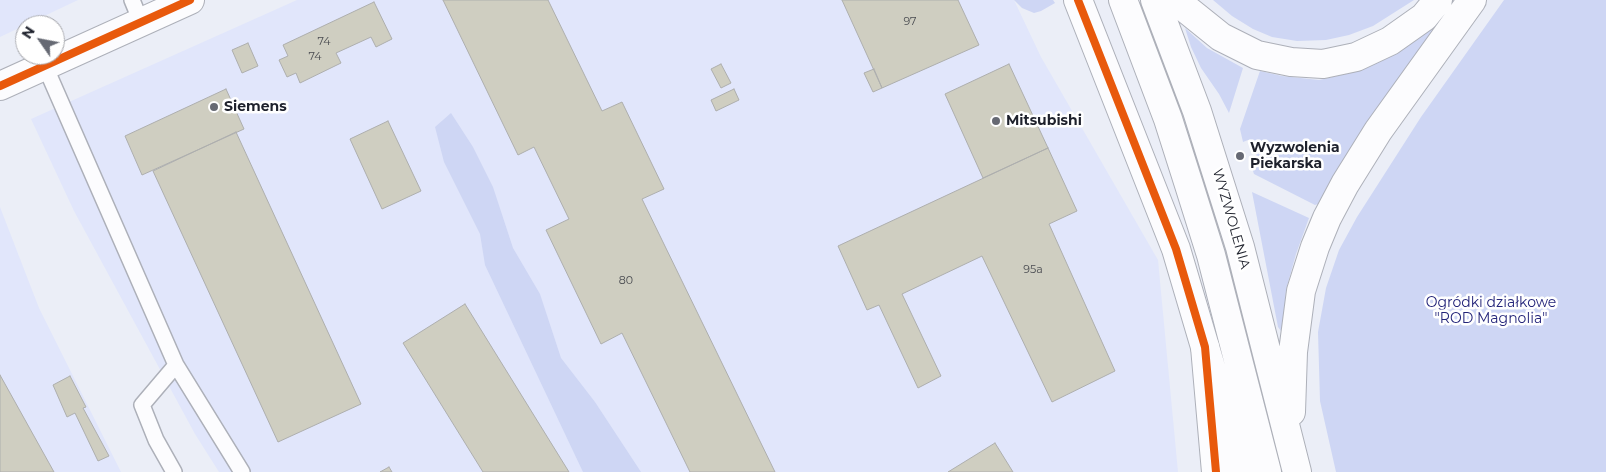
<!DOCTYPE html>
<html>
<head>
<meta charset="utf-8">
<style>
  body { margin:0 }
  #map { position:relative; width:1606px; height:472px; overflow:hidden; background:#ebeef7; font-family:Montserrat,sans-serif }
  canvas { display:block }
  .north { position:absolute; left:15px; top:15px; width:50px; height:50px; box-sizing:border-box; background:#fff; border:1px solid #a5a6ab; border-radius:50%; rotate:303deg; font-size:14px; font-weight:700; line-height:20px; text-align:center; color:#1e212c }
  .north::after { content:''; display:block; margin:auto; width:18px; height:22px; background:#666973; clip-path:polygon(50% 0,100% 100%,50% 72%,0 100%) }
</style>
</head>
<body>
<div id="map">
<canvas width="1606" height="472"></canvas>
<div class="north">N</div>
</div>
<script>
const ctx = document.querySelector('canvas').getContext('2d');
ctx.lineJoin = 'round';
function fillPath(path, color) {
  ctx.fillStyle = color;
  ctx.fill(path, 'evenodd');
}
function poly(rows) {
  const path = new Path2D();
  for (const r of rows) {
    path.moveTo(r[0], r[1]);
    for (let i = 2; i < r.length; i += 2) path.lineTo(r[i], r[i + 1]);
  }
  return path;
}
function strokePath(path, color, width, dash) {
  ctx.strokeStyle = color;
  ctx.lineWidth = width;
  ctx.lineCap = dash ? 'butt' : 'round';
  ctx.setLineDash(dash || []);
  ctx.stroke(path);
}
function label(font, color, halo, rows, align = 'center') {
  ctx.font = font + ' Montserrat,sans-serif';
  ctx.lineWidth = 5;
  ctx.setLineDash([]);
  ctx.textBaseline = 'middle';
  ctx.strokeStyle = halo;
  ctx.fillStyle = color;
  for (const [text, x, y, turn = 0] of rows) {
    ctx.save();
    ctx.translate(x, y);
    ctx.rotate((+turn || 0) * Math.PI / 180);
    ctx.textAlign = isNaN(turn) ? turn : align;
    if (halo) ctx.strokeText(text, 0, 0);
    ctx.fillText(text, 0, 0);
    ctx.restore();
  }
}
const built = poly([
  [0,0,78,0,0,37],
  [297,0,1014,0,1041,57,1158,260,1178,472,219,472,195,434,74,211,31,119],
  [0,207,39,308,121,472,0,472]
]);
const green = poly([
  [1014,0,1053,0,1055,3,1041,11,1034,13,1022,8],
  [1213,0,1414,0,1373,26,1349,35,1326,40,1297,41,1272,37,1253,29,1232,16],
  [1504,0,1606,0,1606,472,1336,472,1320,401,1318,332,1326,288,1339,250,1357,217,1421,117],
  [1438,21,1439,24,1359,136,1318,204,1315,205,1254,174,1250,162,1257,159,1253,144,1248,140,1243,142,1240,129,1260,71,1282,76,1319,80,1359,71,1387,58],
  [1185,28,1207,48,1243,68,1229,113,1219,94,1201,68,1191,47],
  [451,113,473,147,493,187,513,248,540,294,561,358,595,402,641,472,583,472,485,265,480,234,444,162,435,127],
  [1252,192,1309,218,1296,254,1286,290,1283,329,1281,331,1278,327]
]);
const building = poly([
  [443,0,548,0,602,111,622,102,664,189,642,199,775,472,690,472,622,333,601,344,546,230,569,219,534,147,518,155,443,0],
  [842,0,958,0,979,45,882,88,842,0],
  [374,2,392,39,376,47,371,37,336,53,341,63,300,83,296,73,287,77,279,60,288,56,283,45,374,2],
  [248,43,258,66,242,73,232,50,248,43],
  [721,64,731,83,721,88,711,69,721,64],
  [1009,64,1048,148,983,178,945,94,1009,64],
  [874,69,882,88,873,92,864,73,874,69],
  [226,89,244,129,142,175,125,136,226,89],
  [734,89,739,100,716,111,711,100,734,89],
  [388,121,421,191,382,209,350,139,388,121],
  [236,132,361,404,278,442,153,171,236,132],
  [1048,148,1077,211,1049,224,1115,371,1052,402,982,256,902,294,941,376,918,388,879,305,867,310,838,246,1048,148],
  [465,304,569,472,483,472,403,343,465,304],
  [0,375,54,472,0,472,0,375],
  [70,376,86,407,83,408,109,456,98,461,75,413,67,417,53,385,70,376],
  [995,443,1013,472,948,472,995,443],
  [389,467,392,472,380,472,389,467]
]);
const lane = poly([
  [132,0,141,22],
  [45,66,176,365,142,405,156,440,174,472],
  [176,365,242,472]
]);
const street = poly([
  [1078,0,1176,249,1205,347,1216,472]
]);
const secondary = poly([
  [1123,0,1168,119,1189,185,1211,255,1267,472],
  [1155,0,1197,111,1240,247,1297,472],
  [1175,0,1221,37,1257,55,1291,62,1323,64,1356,57,1390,41,1424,17,1438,0],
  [0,86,190,0],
  [1205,347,1242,472],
  [1291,412,1293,352,1301,291,1315,247,1327,218,1345,184,1378,131,1472,0]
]);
const cycleway = poly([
  [1078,0,1176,249,1205,347,1216,472],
  [0,86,190,0]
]);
const markers = [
  [214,107,5,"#666973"],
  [996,121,5,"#666973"],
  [1240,156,5,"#666973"]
];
const numberNames = [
  ["97",910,22],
  ["74",324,42],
  ["74",315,57],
  ["95a",1033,270],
  ["80",626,281]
];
const poiNames = [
  ["Siemens",224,107],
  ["Mitsubishi",1006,121],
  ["Wyzwolenia",1250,148],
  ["Piekarska",1250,164]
];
const streetNames = [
  ["WYZWOLENIA",1231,219,74]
];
const parkNames = [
  ["Ogródki działkowe",1491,303],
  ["\"ROD Magnolia\"",1491,319]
];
fillPath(built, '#e1e6fb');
fillPath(green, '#ced6f4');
fillPath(building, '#cfcec1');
strokePath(building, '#aeafae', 1);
strokePath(lane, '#adb0b9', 18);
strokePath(street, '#adb0b9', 30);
strokePath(secondary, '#adb0b9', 30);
strokePath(lane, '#fcfcfe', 15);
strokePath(street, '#fcfcfe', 28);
strokePath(secondary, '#fcfcfe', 28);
strokePath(cycleway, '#e8590c', 8);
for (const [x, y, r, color] of markers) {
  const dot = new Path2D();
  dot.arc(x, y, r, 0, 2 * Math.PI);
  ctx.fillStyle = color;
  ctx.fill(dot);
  strokePath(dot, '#fff', 2);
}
label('11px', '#4a4c51', null, numberNames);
label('bold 14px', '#1e212c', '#fff', poiNames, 'left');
label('14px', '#1e212c', '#fff', streetNames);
label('14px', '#222379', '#fff', parkNames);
</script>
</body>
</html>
